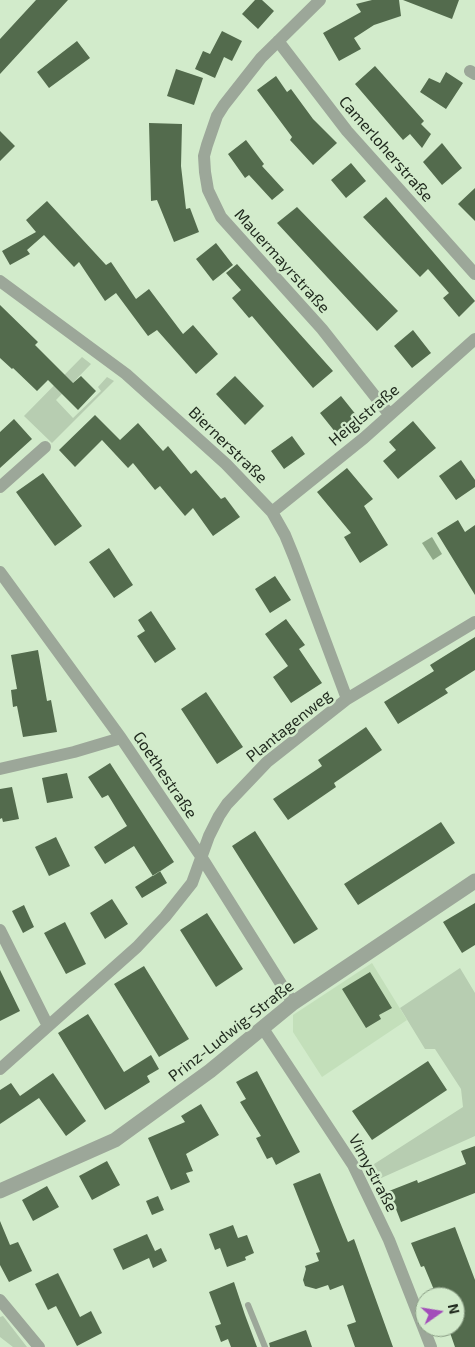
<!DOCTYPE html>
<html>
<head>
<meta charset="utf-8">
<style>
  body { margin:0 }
  #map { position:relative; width:475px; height:1347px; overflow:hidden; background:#d2ebcb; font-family:"Exo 2",sans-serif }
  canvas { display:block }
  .north { position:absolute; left:415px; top:1287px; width:50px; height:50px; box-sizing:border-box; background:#d2ebcb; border:1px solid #8a9d85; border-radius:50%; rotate:77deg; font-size:14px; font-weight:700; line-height:20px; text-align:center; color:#1f291d }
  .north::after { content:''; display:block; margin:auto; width:18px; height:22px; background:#a34dba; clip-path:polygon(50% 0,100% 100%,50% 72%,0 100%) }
</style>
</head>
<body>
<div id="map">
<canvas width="475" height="1347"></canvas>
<div class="north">N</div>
</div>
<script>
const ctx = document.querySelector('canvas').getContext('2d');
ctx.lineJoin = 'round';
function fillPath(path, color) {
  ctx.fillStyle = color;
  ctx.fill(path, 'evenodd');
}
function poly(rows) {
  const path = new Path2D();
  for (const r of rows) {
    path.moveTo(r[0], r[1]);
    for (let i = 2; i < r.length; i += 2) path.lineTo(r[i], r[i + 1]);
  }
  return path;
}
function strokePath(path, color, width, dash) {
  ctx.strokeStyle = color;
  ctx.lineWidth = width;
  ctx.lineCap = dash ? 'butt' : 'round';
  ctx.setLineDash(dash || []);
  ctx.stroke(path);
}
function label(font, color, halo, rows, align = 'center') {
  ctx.font = font + ' "Exo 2",sans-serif';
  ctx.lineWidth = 5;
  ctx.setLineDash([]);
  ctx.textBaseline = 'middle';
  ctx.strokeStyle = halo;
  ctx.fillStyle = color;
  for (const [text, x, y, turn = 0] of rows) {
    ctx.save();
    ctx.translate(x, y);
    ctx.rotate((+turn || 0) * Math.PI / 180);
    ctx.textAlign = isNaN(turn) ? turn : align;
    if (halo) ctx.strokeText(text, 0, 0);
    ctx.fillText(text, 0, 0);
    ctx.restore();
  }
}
const built = poly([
  [372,963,407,1020,322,1077,293,1032,293,1015]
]);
const green = poly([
  [82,357,91,364,56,400,73,418,101,391,98,387,107,377,114,381,52,443,24,416],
  [460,968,475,993,475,1136,379,1179,371,1166,463,1107,461,1089,435,1049,425,1049,400,1008],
  [3,1316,27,1347,13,1347,0,1337,0,1317]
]);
const water = poly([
  [432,537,442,554,433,560,422,543]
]);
const building = poly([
  [36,0,68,0,0,74,0,39],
  [255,0,262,0,274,11,258,29,242,14],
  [372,0,399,0,401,16,374,25,354,38,361,49,339,61,323,33,361,12,356,4],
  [403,0,459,0,452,19],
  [222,31,242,41,232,61,224,57,215,78,195,69,203,51,210,54],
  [77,41,90,58,49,88,37,72],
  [375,66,424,121,421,124,431,134,422,148,410,134,403,140,355,84],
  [176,69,203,78,194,105,167,96],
  [446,72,463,83,446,109,420,92,429,78,440,83],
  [276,76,287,92,291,89,313,119,337,143,313,165,290,140,292,137,257,90],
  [149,123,182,124,181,166,186,209,190,208,199,232,174,242,157,200,151,201],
  [0,131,15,146,0,161],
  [246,140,264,164,262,166,284,190,272,200,249,175,245,178,228,154],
  [442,143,462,168,442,185,423,162],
  [351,163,366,181,346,198,331,180],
  [475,188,475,221,458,204],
  [386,197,475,301,459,317,443,298,449,293,428,269,420,277,363,217],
  [47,201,106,265,111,262,136,299,149,289,183,334,193,325,218,354,196,374,157,330,148,336,116,293,105,301,79,262,74,267,44,235,27,250,30,254,10,265,2,251,36,232,26,220],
  [297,207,398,311,377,331,277,223],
  [216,243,233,265,213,281,196,259],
  [237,264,333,371,313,388,252,316,249,318,232,298,241,290,226,273],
  [0,305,38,342,35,345,73,383,81,376,96,391,78,410,48,380,37,391,13,368,12,369,0,358],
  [413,330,431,353,412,368,394,346],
  [235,376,264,406,245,425,216,394],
  [341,396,357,416,336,433,320,413],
  [95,415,120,440,138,423,163,451,168,446,191,474,196,470,221,499,225,497,240,517,213,536,193,508,185,516,160,486,155,490,133,463,128,468,102,440,75,467,59,450],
  [14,419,32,439,0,468,0,432],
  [413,421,436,448,398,479,383,461,396,450,389,442],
  [292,436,305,454,284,469,271,451],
  [461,460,475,480,475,487,456,500,439,476],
  [347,468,373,499,364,506,388,545,360,563,344,537,351,533,317,492],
  [43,473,82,526,55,546,16,492],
  [458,520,465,532,475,525,475,595,437,533],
  [109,548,133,585,114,598,89,562],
  [275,576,291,600,270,613,255,589],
  [151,611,176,649,155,663,137,636,145,631,138,620],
  [286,619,305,645,299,649,322,683,291,703,273,677,288,666,265,634],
  [475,637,475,670,445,689,448,693,398,724,384,702,434,671,430,665],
  [38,650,47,701,51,700,57,732,23,737,17,706,13,707,11,690,17,689,11,655],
  [206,692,243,747,217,764,181,709],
  [366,727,382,750,334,783,336,787,288,820,273,799,322,766,318,760],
  [110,763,174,862,153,876,134,846,105,864,94,847,127,826,108,795,102,798,88,777],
  [67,773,73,798,47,803,42,778],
  [12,787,19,819,3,822,2,818,0,819,0,789],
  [441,822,455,843,358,905,344,884],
  [255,831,318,929,294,944,232,846],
  [56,837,70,866,49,876,35,847],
  [160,871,167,883,142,898,135,887],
  [112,899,128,924,105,939,90,913],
  [475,903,475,945,462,953,443,922],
  [24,905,34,927,23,933,12,911],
  [207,913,243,969,216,987,180,930],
  [65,922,86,964,66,974,44,933],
  [144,966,189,1039,159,1057,114,984],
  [0,970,20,1011,0,1021],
  [370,972,392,1008,379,1015,381,1019,366,1028,342,989],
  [88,1014,124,1072,151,1055,159,1069,147,1076,150,1082,105,1110,58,1033],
  [428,1061,447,1090,372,1140,352,1111],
  [257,1071,300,1152,276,1165,272,1157,267,1159,256,1138,261,1136,240,1102,246,1099,236,1082],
  [53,1073,86,1121,66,1136,39,1098,0,1124,0,1090,11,1083,20,1096],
  [201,1104,219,1135,186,1154,193,1171,186,1173,190,1182,171,1190,148,1138,185,1122,181,1116],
  [475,1146,475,1193,401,1222,389,1191,417,1180,418,1183,466,1164,461,1151],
  [107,1161,120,1185,92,1200,79,1176],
  [320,1173,348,1242,354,1239,393,1347,355,1347,347,1325,356,1322,343,1285,330,1290,328,1285,316,1289,305,1286,303,1280,306,1269,305,1266,319,1261,316,1253,320,1252,293,1184],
  [47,1186,59,1207,33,1221,22,1200],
  [158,1196,164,1210,152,1215,146,1201],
  [0,1221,10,1245,18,1242,32,1271,9,1282,0,1265],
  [233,1225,238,1238,247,1235,254,1253,245,1257,246,1260,227,1267,220,1248,215,1250,209,1234],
  [455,1227,475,1280,475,1347,455,1347,448,1327,455,1327,455,1297,437,1297,424,1266,421,1267,411,1243],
  [147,1234,155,1251,161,1248,167,1261,153,1268,149,1258,123,1270,113,1249],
  [58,1273,80,1317,91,1311,102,1333,77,1346,56,1306,48,1310,35,1284],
  [234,1282,245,1315,257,1347,231,1347,228,1339,221,1342,215,1326,221,1324,209,1292],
  [306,1330,312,1347,270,1347,269,1343]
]);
const service = poly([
  [248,1305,265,1347]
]);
const minor = poly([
  [320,0,261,58,224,105,217,116,207,145,204,156,205,172,208,190,221,217,322,329,389,414],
  [278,41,347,131,475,274],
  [470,71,475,74],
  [0,281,126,374,226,464,272,512,285,535,294,557,347,699],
  [0,487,45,447],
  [272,512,364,438,475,339],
  [0,572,121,738,202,858,293,1003],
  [0,769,74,752,121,738],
  [0,930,48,1026],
  [262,1027,353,1165,389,1240,431,1347],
  [0,1069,137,947,165,917,192,883,209,836,219,816,227,804,267,762,347,699,475,622],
  [0,1300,39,1347]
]);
const tertiary = poly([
  [0,1191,115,1140,210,1071,293,1003,475,881]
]);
const streetNames = [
  ["Camerloherstraße",386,149,49],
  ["Mauermayrstraße",282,261,48],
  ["Heiglstraße",364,415,-40],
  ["Biernerstraße",228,445,44],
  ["Plantagenweg",289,726,-39],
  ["Goethestraße",165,775,56],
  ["Prinz-Ludwig-Straße",231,1031,-38],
  ["Vimystraße",373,1173,62]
];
fillPath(built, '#c3dfba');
fillPath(green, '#b7cdb1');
fillPath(water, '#8fa988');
fillPath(building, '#536b4d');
strokePath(service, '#9ca799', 6);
strokePath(minor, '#9ca799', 12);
strokePath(tertiary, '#9ca799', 15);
label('16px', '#1f291d', '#d2ebcb', streetNames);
</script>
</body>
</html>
